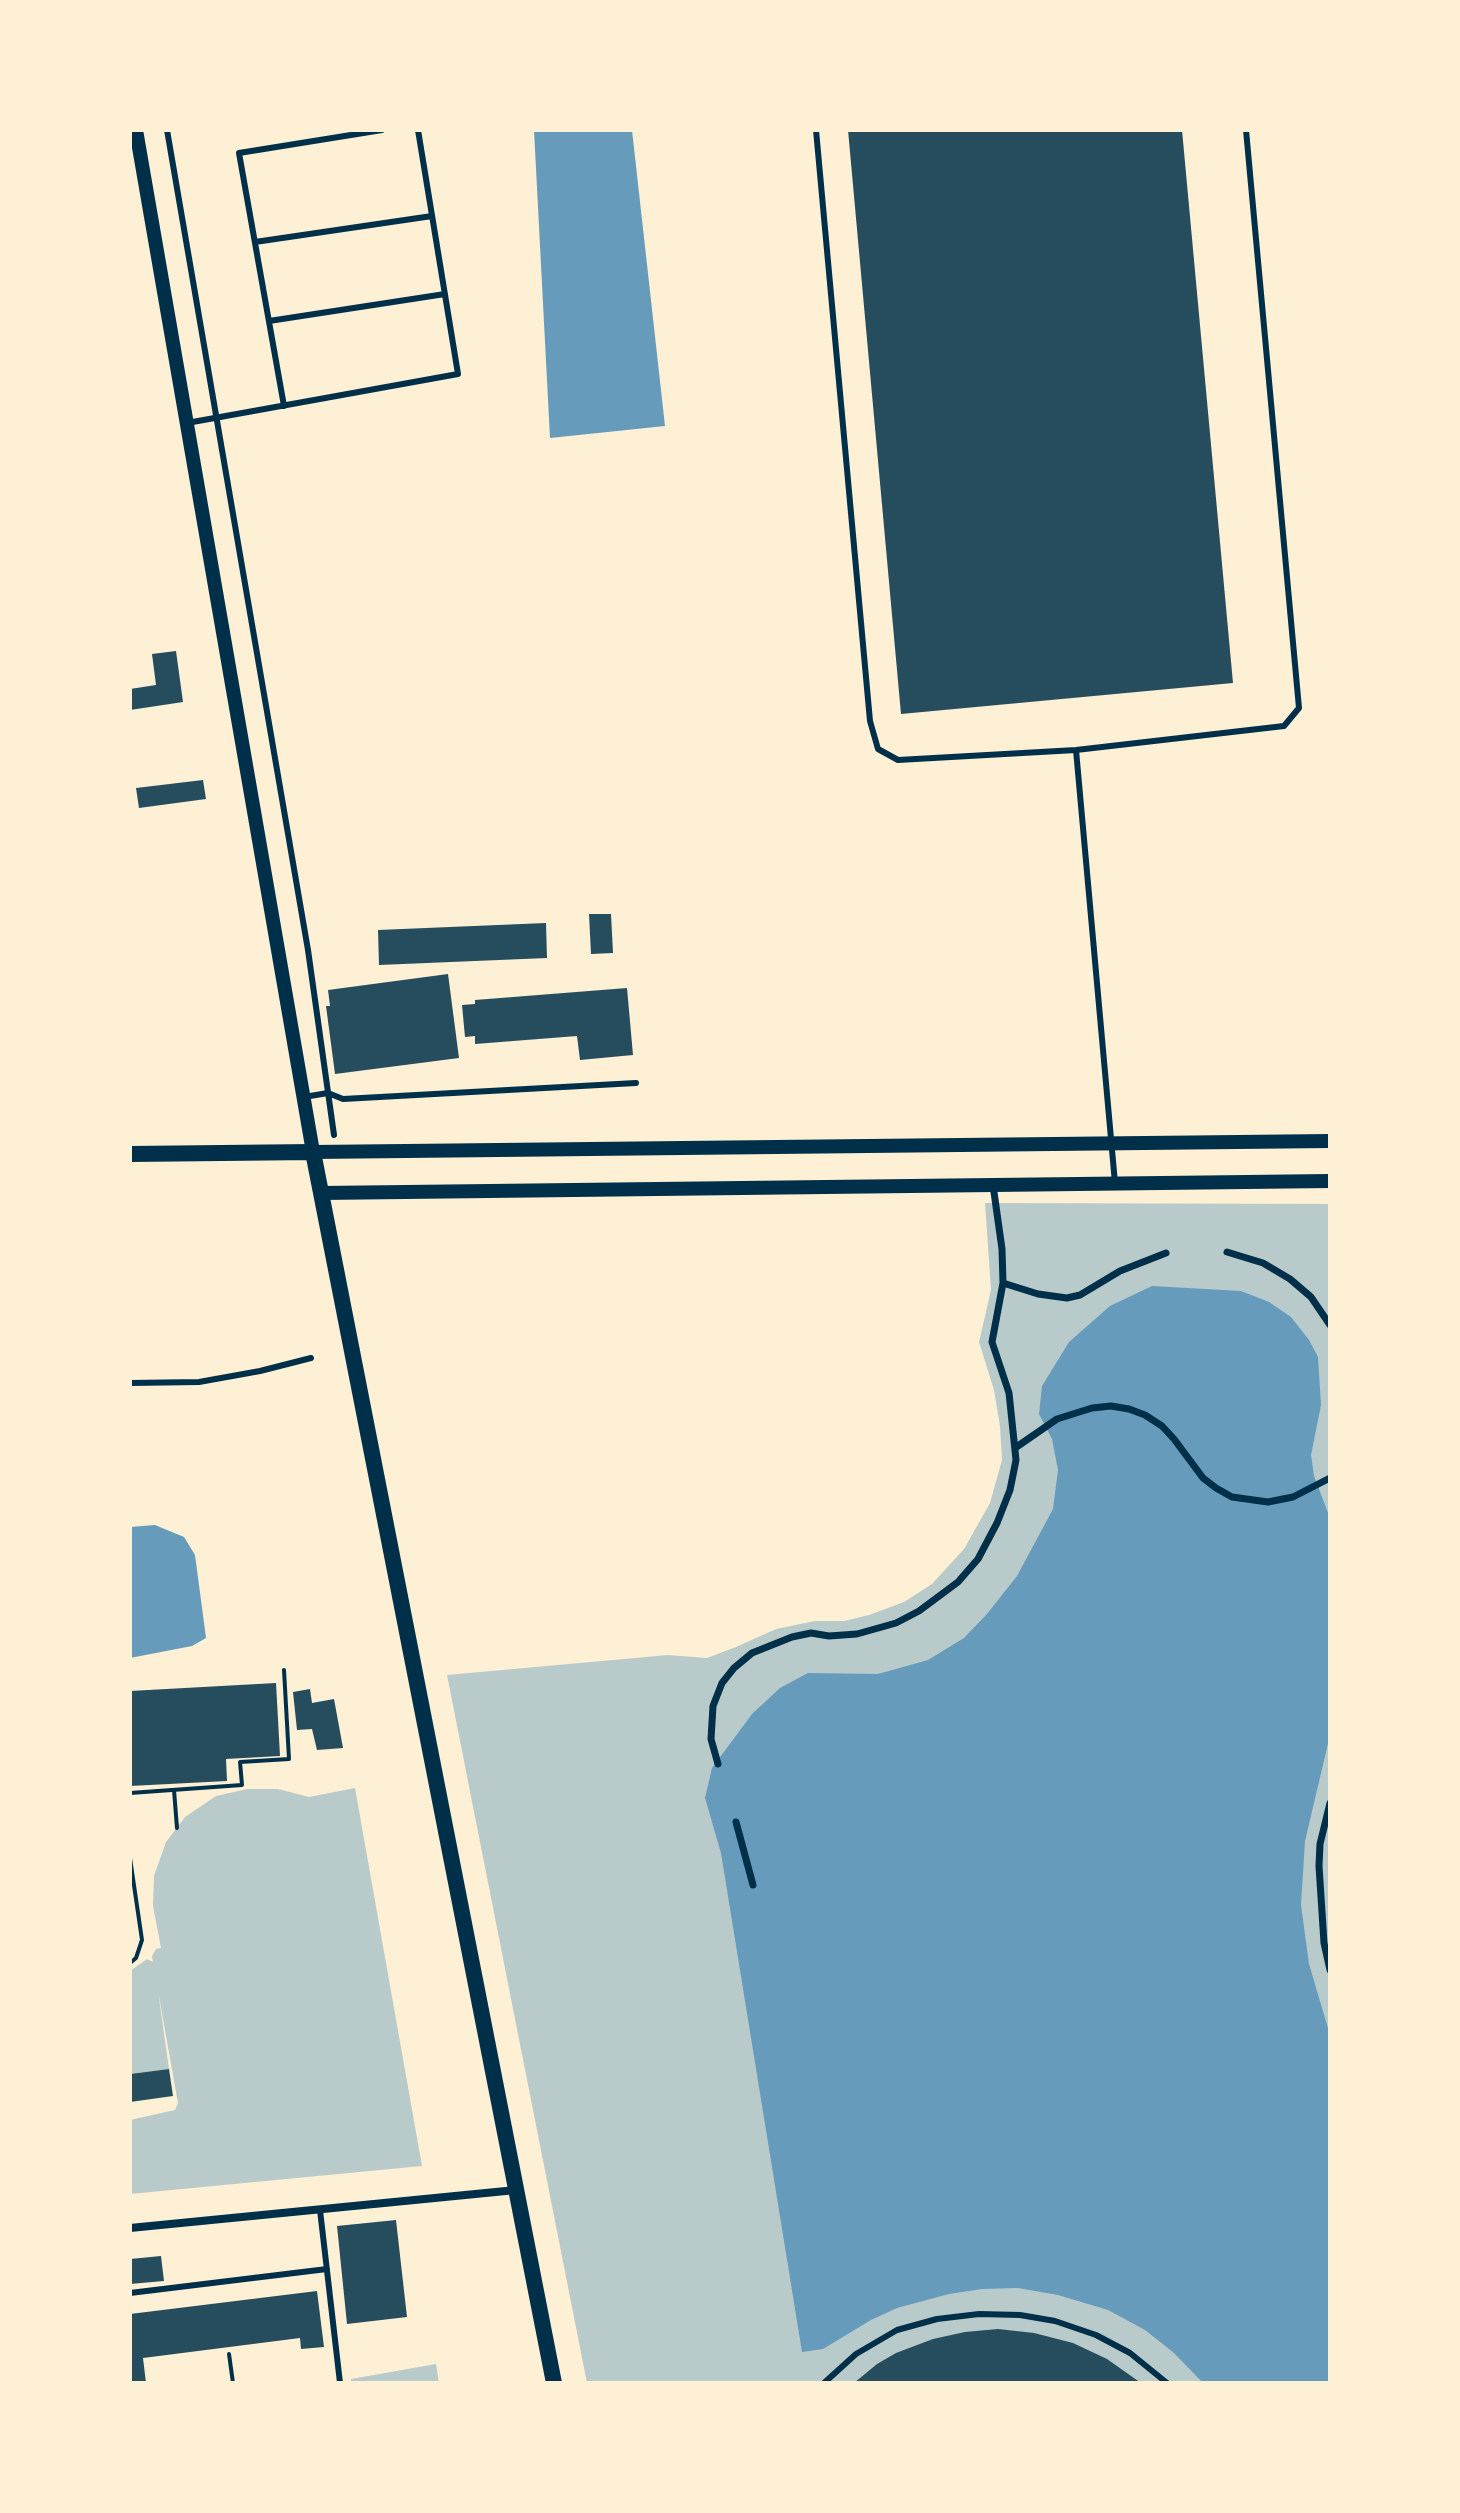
<!DOCTYPE html>
<html>
<head>
<meta charset="utf-8">
<style>
  body { margin:0 }
  #map { position:relative; width:1460px; height:2513px; overflow:hidden; background:#fdf0d5; font-family:"Titillium Web",sans-serif }
  canvas { display:block }
  .frame { position:absolute; inset:0; border:132px solid #fdf0d5; pointer-events:none }
</style>
</head>
<body>
<div id="map">
<canvas width="1460" height="2513"></canvas>
<div class="frame"></div>
</div>
<script>
const ctx = document.querySelector('canvas').getContext('2d');
ctx.lineJoin = 'round';
function fillPath(path, color) {
  ctx.fillStyle = color;
  ctx.fill(path, 'evenodd');
}
function poly(rows) {
  const path = new Path2D();
  for (const r of rows) {
    path.moveTo(r[0], r[1]);
    for (let i = 2; i < r.length; i += 2) path.lineTo(r[i], r[i + 1]);
  }
  return path;
}
function strokePath(path, color, width, dash) {
  ctx.strokeStyle = color;
  ctx.lineWidth = width;
  ctx.lineCap = dash ? 'butt' : 'round';
  ctx.setLineDash(dash || []);
  ctx.stroke(path);
}
const green = poly([
  [985,1203,1330,1204,1330,2383,587,2383,447,1675,668,1655,707,1658,736,1647,776,1629,815,1621,844,1621,869,1615,904,1602,932,1584,964,1549,990,1503,1002,1460,1000,1426,994,1390,979,1342,991,1290],
  [355,1788,422,2166,130,2194,130,2120,175,2110,178,2103,158,1991,169,2069,130,2074,130,1971,147,1959,153,1962,152,1956,156,1949,161,1948,153,1906,154,1876,166,1842,185,1817,216,1796,247,1789,278,1789,309,1797],
  [436,2364,439,2383,351,2383,351,2379]
]);
const water = poly([
  [534,130,632,130,665,426,550,438],
  [1152,1286,1241,1291,1269,1302,1291,1317,1309,1340,1318,1357,1321,1405,1311,1455,1314,1476,1330,1518,1330,1735,1305,1841,1301,1905,1309,1964,1330,2035,1330,2383,1203,2383,1174,2353,1145,2330,1108,2310,1058,2295,1018,2288,982,2289,949,2294,897,2308,871,2320,823,2349,802,2352,721,1853,705,1798,712,1768,752,1714,780,1688,808,1673,878,1674,928,1660,964,1638,987,1614,1017,1576,1053,1509,1058,1470,1052,1439,1039,1414,1042,1386,1069,1342,1110,1306],
  [155,1525,184,1537,195,1555,206,1638,192,1646,130,1658,130,1527]
]);
const building = poly([
  [848,130,1182,130,1233,683,901,714],
  [176,651,183,702,130,710,130,689,156,685,152,654],
  [203,780,206,799,139,808,136,788],
  [589,914,611,914,613,953,591,954],
  [546,923,547,958,379,965,378,930],
  [448,974,459,1058,335,1074,326,1006,330,1006,328,990],
  [627,988,633,1055,580,1060,577,1036,475,1044,475,1036,465,1037,462,1005,475,1004,475,1000],
  [276,1683,280,1756,226,1759,227,1781,130,1786,130,1691],
  [310,1689,312,1703,334,1699,343,1748,317,1750,312,1729,297,1730,293,1692],
  [169,2069,173,2096,130,2102,130,2074],
  [396,2220,407,2317,347,2324,337,2226],
  [161,2256,164,2281,130,2284,130,2259],
  [317,2291,324,2347,301,2349,300,2338,143,2358,146,2383,130,2383,130,2314],
  [998,2329,1034,2333,1073,2343,1107,2359,1141,2383,854,2383,877,2364,896,2353,933,2339,965,2332]
]);
const path = poly([
  [174,1790,177,1828],
  [130,1793,242,1785,240,1762,289,1759,284,1670],
  [130,1858,142,1940,136,1958,130,1963],
  [229,2354,233,2383]
]);
const service = poly([
  [167,130,308,950,334,1135],
  [816,130,870,721,878,749,898,760,1076,750,1284,726,1299,708,1246,130],
  [255,242,432,216],
  [269,321,445,294],
  [284,406,239,153,382,130],
  [187,423,458,374,418,130],
  [1076,750,1115,1183],
  [304,1097,328,1093,343,1099,636,1083],
  [130,1383,199,1382,260,1371,311,1358],
  [320,2210,340,2383],
  [130,2293,327,2269],
  [824,2383,856,2354,897,2330,937,2319,979,2314,1020,2315,1055,2321,1096,2335,1130,2353,1167,2383]
]);
const pedestrian = poly([
  [1227,1252,1263,1263,1290,1279,1311,1297,1330,1325],
  [1003,1283,1038,1294,1067,1298,1080,1295,1120,1271,1166,1253],
  [1015,1448,1057,1419,1092,1408,1111,1406,1129,1409,1145,1415,1162,1426,1174,1439,1203,1478,1216,1488,1232,1497,1268,1502,1293,1497,1330,1478],
  [718,1764,711,1739,713,1706,722,1683,734,1668,752,1653,792,1637,811,1633,829,1636,857,1634,896,1623,919,1611,958,1582,978,1559,997,1523,1010,1490,1016,1460,1009,1393,992,1342,1003,1283,1002,1249,993,1185],
  [1330,1803,1320,1844,1319,1866,1324,1943,1330,1970],
  [736,1822,753,1885]
]);
const minor = poly([
  [130,2228,516,2190]
]);
const tertiary = poly([
  [136,130,313,1152,1330,1141],
  [321,1193,1330,1181]
]);
const secondary = poly([
  [130,1154,313,1152,554,2383]
]);
fillPath(green, '#b9caca');
fillPath(water, '#669bbc');
fillPath(building, '#264d5e');
strokePath(path, '#003049', 4);
strokePath(service, '#003049', 6);
strokePath(pedestrian, '#003049', 7);
strokePath(minor, '#003049', 8);
strokePath(tertiary, '#003049', 14);
strokePath(secondary, '#003049', 16);
</script>
</body>
</html>
